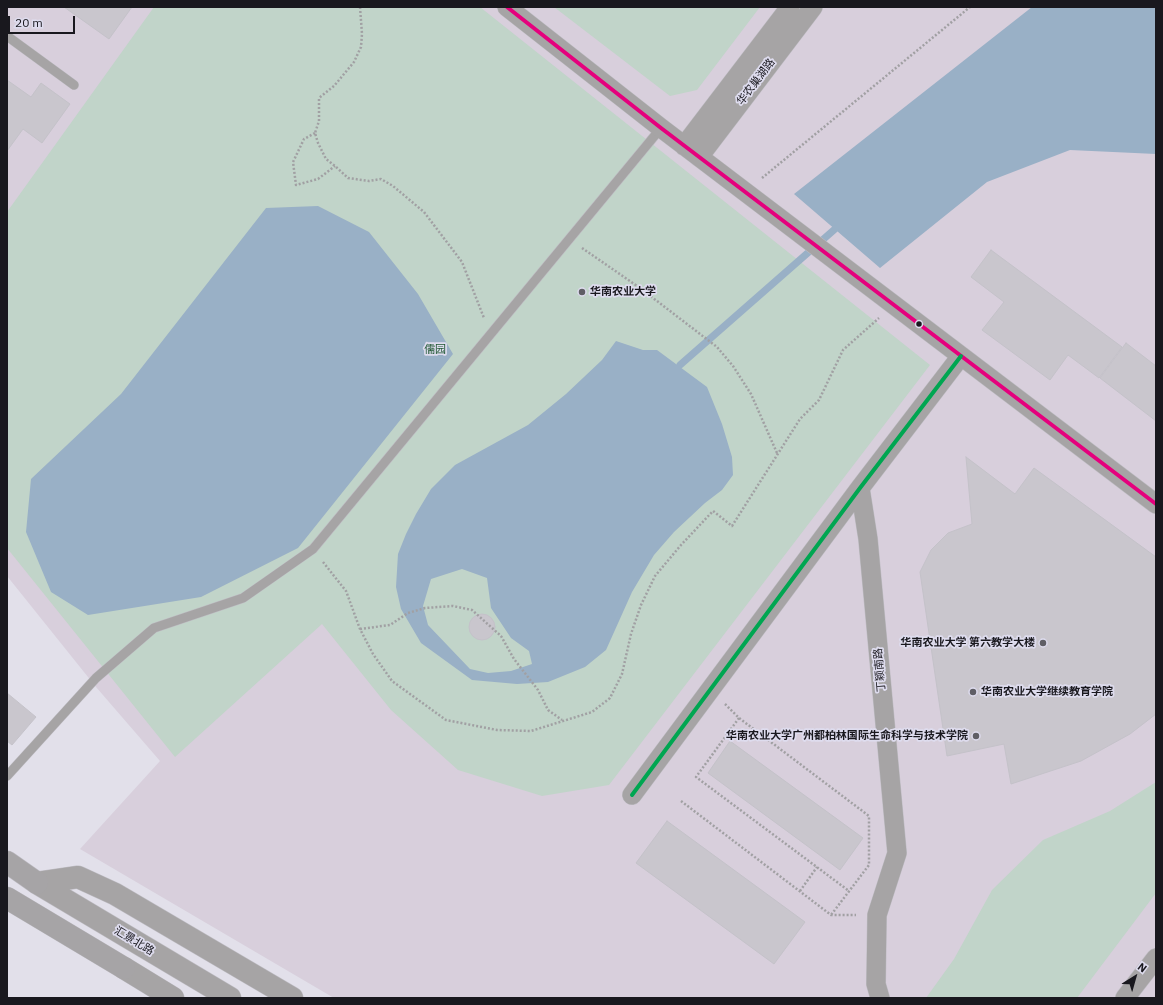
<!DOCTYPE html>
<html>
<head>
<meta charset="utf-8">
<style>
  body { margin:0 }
  #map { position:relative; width:1163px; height:1005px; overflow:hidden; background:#e2e0ea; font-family:"IBM Plex Sans",sans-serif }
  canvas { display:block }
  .frame { position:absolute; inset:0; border:8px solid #19181e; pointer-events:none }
  .north { position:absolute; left:1115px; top:957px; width:40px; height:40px; -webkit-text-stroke:3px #dedcee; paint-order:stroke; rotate:37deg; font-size:11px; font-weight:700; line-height:16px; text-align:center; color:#19181e }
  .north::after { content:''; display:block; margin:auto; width:14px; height:18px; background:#19181e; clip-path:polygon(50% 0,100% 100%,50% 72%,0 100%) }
  .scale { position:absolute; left:8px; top:16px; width:67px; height:18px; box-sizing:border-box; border:2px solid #19181e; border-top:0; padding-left:5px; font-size:12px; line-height:14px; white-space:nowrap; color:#19181e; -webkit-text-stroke:3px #dedcee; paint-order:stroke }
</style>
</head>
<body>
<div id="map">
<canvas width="1163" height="1005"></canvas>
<div class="frame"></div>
<div class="north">N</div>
<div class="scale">20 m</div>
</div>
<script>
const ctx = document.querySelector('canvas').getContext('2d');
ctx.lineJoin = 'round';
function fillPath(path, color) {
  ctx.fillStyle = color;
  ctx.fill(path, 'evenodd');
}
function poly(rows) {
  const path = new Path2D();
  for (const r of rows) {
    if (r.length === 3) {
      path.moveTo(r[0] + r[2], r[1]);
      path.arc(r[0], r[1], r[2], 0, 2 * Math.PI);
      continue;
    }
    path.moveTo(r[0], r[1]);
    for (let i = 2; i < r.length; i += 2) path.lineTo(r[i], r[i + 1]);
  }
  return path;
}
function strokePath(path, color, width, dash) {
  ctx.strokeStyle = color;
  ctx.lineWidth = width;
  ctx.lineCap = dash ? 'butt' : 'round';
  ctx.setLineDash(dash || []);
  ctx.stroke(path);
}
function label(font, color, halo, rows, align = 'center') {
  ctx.font = font + ' "IBM Plex Sans","Noto Sans SC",sans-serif';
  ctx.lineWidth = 3.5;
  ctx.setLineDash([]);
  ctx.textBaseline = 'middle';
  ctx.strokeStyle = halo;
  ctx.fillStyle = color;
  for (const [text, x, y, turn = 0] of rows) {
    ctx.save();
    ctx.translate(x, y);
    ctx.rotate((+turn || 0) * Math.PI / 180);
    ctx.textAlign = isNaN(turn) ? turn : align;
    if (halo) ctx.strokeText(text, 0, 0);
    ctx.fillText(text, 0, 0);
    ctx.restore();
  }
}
const education = poly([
  [7,7,1156,7,1156,998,334,998,80,849,160,761,96,687,7,576]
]);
const green = poly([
  [154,7,480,7,930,365,609,785,542,796,458,770,391,710,322,624,175,757,7,548,7,212],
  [554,7,760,7,697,90,670,96],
  [1156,782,1156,893,1077,998,926,998,954,959,992,890,1043,840,1110,811]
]);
const water = poly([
  [1032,7,1156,7,1156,154,1070,150,987,182,880,268,794,194],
  [318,206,369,232,418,294,453,354,298,548,201,597,88,615,51,592,26,532,31,479,121,394,266,208],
  [616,341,643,350,657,350,707,387,722,424,732,457,733,475,722,490,705,503,674,532,654,555,632,592,606,650,585,667,548,682,517,684,472,680,421,643,401,609,396,587,398,554,406,534,416,514,431,489,455,465,528,425,566,394,602,360],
  [462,569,487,578,491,608,511,638,529,651,532,664,511,671,488,673,470,669,428,625,423,606,431,579]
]);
const stream = poly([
  [680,365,835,229]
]);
const building = poly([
  [64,7,132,7,109,39,64,7],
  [7,80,31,97,41,83,70,104,42,143,23,129,7,151,7,80],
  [991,250,1122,347,1099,378,1068,355,1050,380,982,330,1004,302,971,277,991,250],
  [1126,343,1156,366,1156,421,1100,378,1126,343],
  [966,457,1015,494,1034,468,1156,557,1156,714,1130,734,1081,761,1011,784,1004,744,947,756,920,572,931,550,948,533,972,524,966,457],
  [482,627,13],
  [7,693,36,717,12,745,7,741,7,693],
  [730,741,863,838,840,870,708,773,730,741],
  [667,821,805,922,774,964,636,863,667,821]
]);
const path = poly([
  [360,7,362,34,361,47,354,62,334,86,319,98,319,121,315,133,318,143,326,159,335,166,348,178,369,181,381,179,393,186,424,212,462,262,484,318],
  [315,133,304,139,293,162,296,185,318,179,335,166],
  [762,178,970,7],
  [582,248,640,288,717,347,733,366,751,394,777,453],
  [323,562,346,591,360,629,373,654,392,681,446,720,497,730,531,731,592,712,610,698,622,674,631,634,641,605,655,576,681,545,713,511,732,526,800,419,819,400,843,350,879,318],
  [360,629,390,625,408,613,425,608,453,606,472,610,501,636,514,659,538,690,548,710,562,720],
  [725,704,739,718,869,816,869,865,831,915],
  [739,718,696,777,849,891],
  [681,801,831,915,856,915],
  [800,891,817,867]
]);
const service = poly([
  [7,36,74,85],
  [7,776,96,678,154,628,243,598,313,549,661,128]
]);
const minor = poly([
  [507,7,661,128,1156,504],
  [684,146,790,7],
  [699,157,813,7],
  [860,488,868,539,897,853,877,915,876,984,880,998],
  [632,795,860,488,961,356],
  [1125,998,1156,958]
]);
const tertiary = poly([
  [37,883,78,877,115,894,292,998],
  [37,883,230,998],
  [124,968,173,998]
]);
const secondary = poly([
  [7,862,37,883],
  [7,898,124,968]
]);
const bus1 = poly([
  [507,7,661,128,1156,504]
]);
const bus2 = poly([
  [632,795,860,488,961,356]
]);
const markers = [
  [582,292,4,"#5f5e65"],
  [919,324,3.5,"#19181e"],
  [1043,643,4,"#5f5e65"],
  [973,692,4,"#5f5e65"],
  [976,736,4,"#5f5e65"]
];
const streetNames = [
  ["华农巢湖路",756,82,-53],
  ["丁颖南路",880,670,-95],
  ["汇景北路",134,941,31]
];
const poiNames = [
  ["华南农业大学",590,292],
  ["华南农业大学 第六教学大楼",1035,643,"right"],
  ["华南农业大学继续教育学院",981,692],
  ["华南农业大学广州都柏林国际生命科学与技术学院",968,736,"right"]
];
const parkNames = [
  ["儒园",435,350]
];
fillPath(education, '#d8cfdc');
fillPath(green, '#c1d4c9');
fillPath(water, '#99b0c6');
strokePath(stream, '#99b0c6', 7);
fillPath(building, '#c9c6cd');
strokePath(building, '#c4c2c9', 1);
strokePath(service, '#bfbdc4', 10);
strokePath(minor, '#bfbdc4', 20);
strokePath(tertiary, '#bfbdc4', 23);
strokePath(secondary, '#bfbdc4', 23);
strokePath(path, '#a1a0a3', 2.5, [2, 2]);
strokePath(service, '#a6a4a5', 9);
strokePath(minor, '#a6a4a5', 19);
strokePath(tertiary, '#a6a4a5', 22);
strokePath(secondary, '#a6a4a6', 22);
strokePath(bus1, '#e5007d', 4);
strokePath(bus2, '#00a651', 4);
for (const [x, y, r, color] of markers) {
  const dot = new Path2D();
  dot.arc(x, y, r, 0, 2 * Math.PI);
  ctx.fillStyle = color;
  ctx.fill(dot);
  strokePath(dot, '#dedcee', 1.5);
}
label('11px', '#19181e', '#dedcee', streetNames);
label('bold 11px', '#19181e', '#dedcee', poiNames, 'left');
label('11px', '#1d5531', '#dedcee', parkNames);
</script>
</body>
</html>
